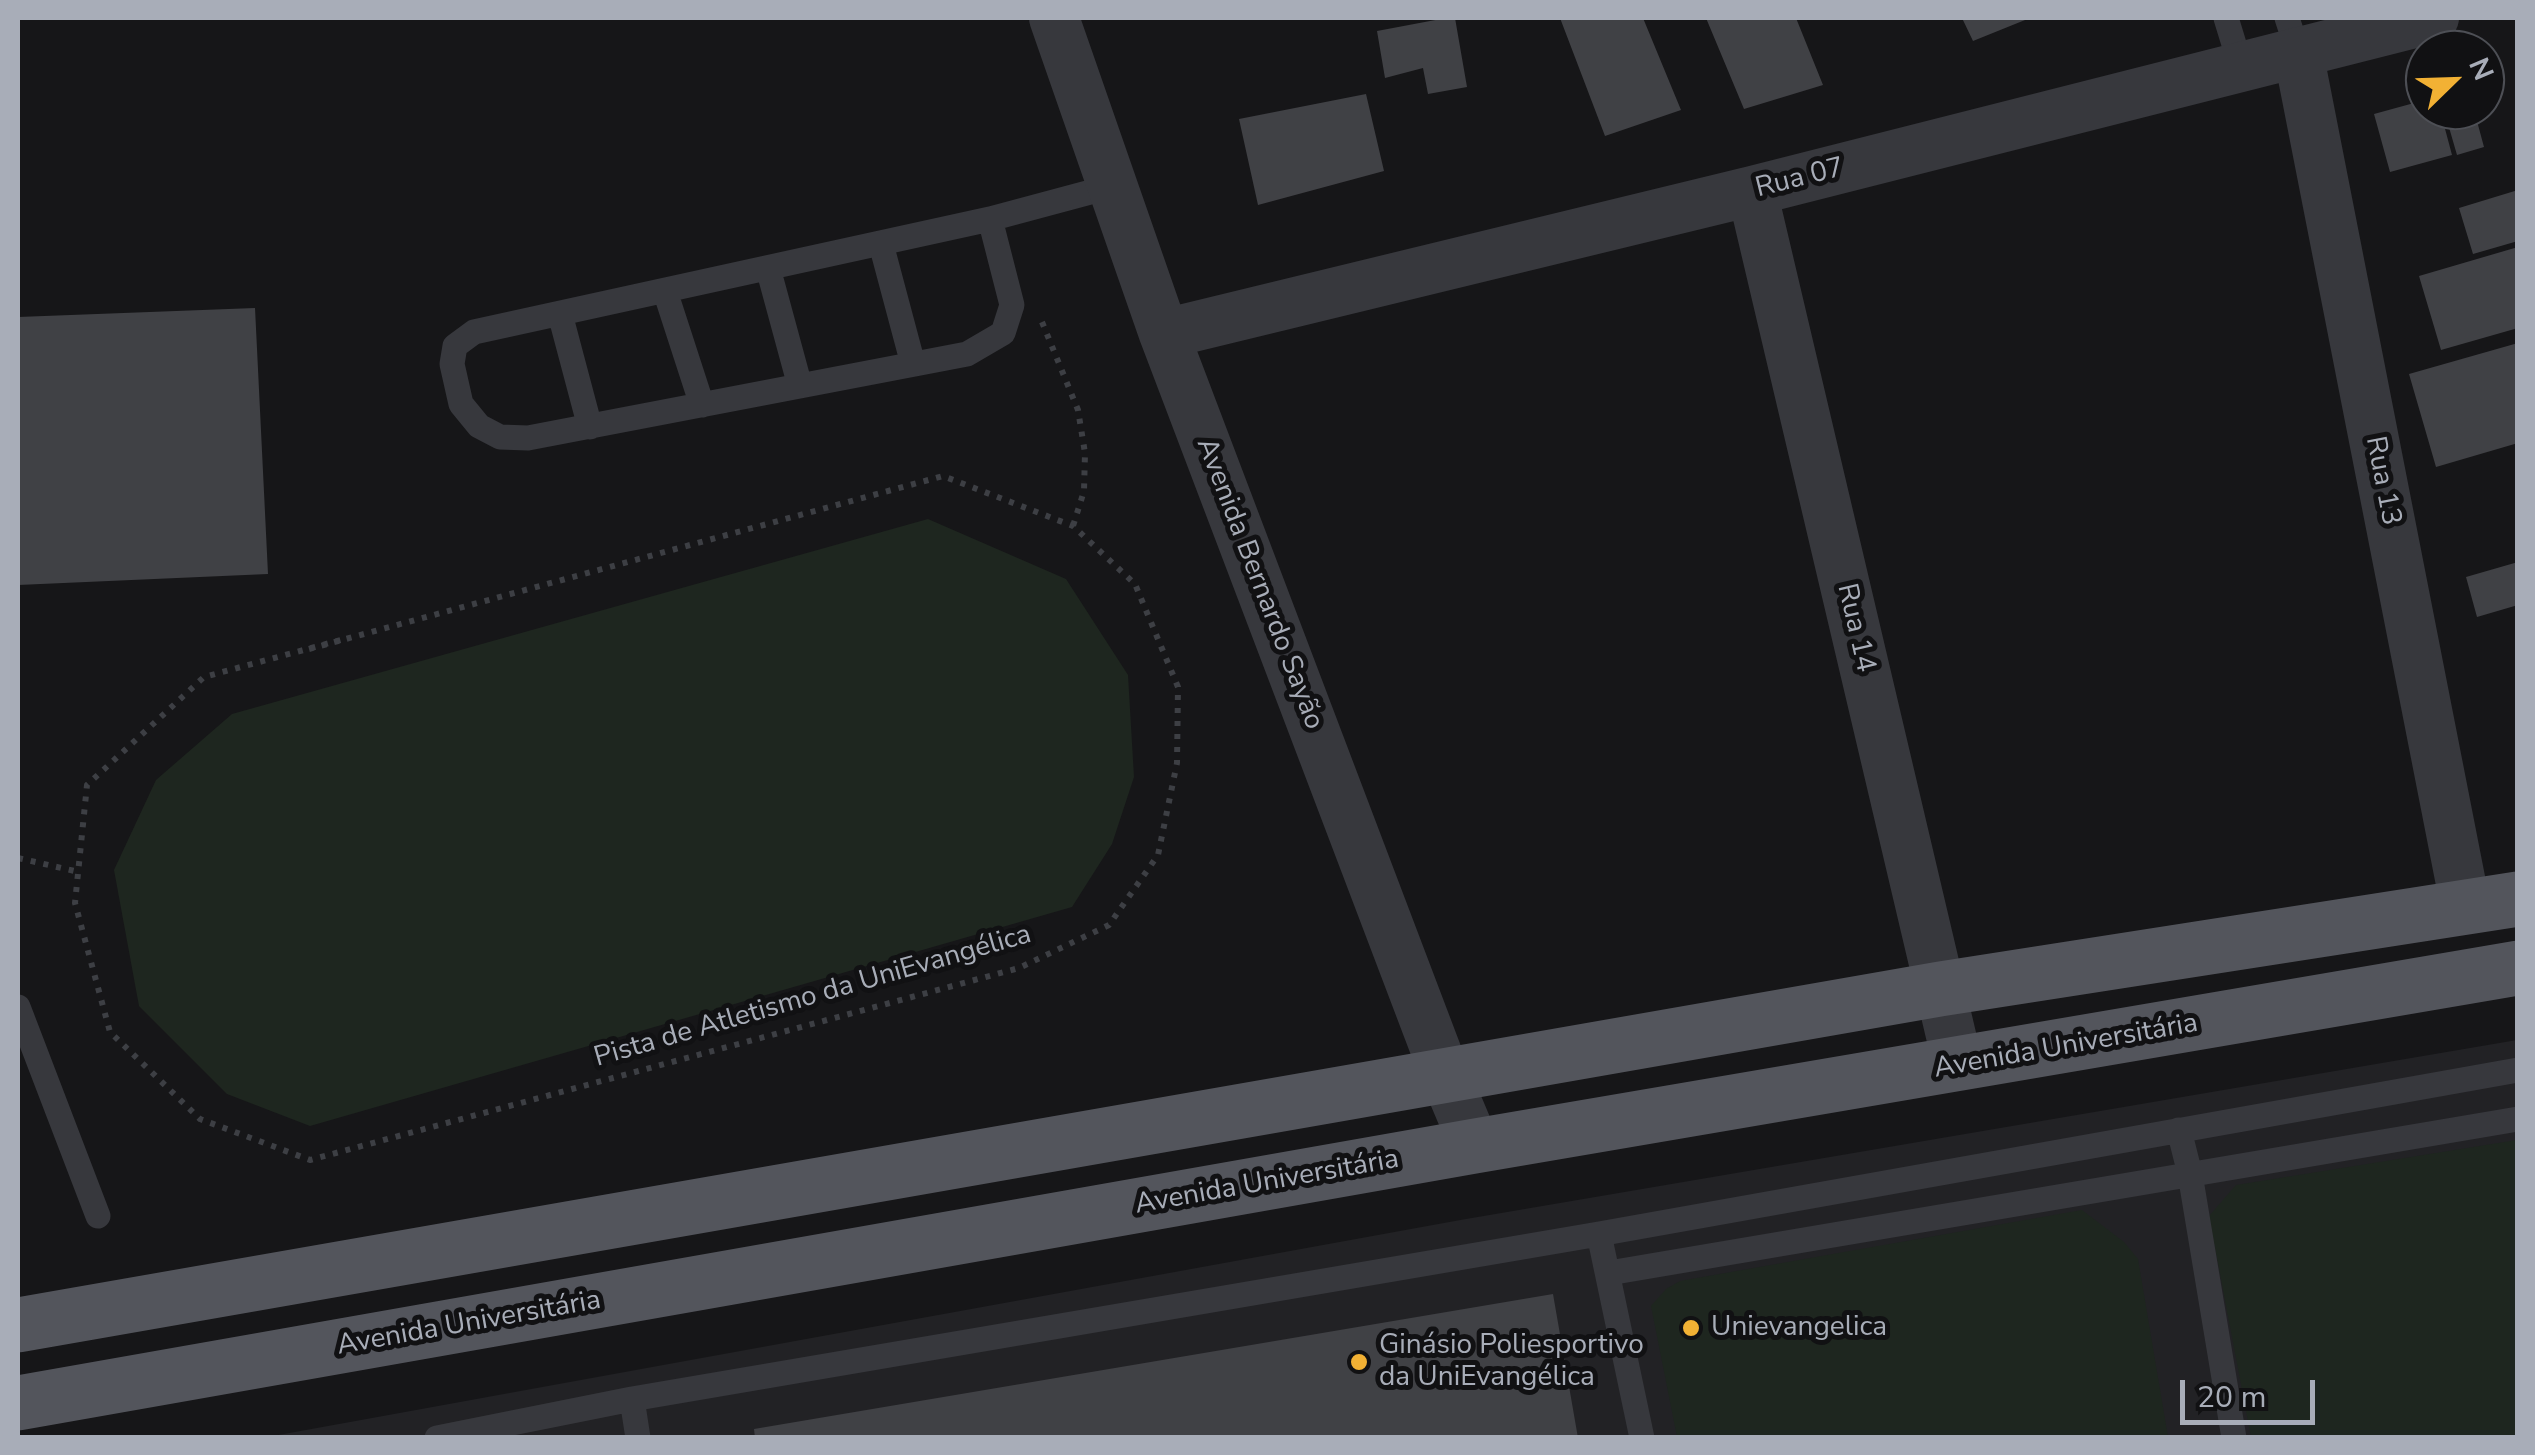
<!DOCTYPE html>
<html>
<head>
<meta charset="utf-8">
<style>
  body { margin:0 }
  #map { position:relative; width:2535px; height:1455px; overflow:hidden; background:#161618; font-family:"Nunito Sans",sans-serif }
  canvas { display:block }
  .frame { position:absolute; inset:0; border:20px solid #a8adb8; pointer-events:none }
  .north { position:absolute; left:2405px; top:30px; width:100px; height:100px; box-sizing:border-box; background:#111113; border:2px solid #4d4f55; border-radius:50%; rotate:67deg; font-size:28px; font-weight:700; line-height:40px; text-align:center; color:#a8adb8 }
  .north::after { content:''; display:block; margin:auto; width:35px; height:45px; background:#f2b134; clip-path:polygon(50% 0,100% 100%,50% 72%,0 100%) }
  .scale { position:absolute; left:2180px; top:1380px; width:135px; height:45px; box-sizing:border-box; border:5px solid #a8adb8; border-top:0; padding-left:12px; font-size:30px; line-height:35px; white-space:nowrap; color:#a8adb8; -webkit-text-stroke:8px #111113; paint-order:stroke }
</style>
</head>
<body>
<div id="map">
<canvas width="2535" height="1455"></canvas>
<div class="frame"></div>
<div class="north">N</div>
<div class="scale">20 m</div>
</div>
<script>
const ctx = document.querySelector('canvas').getContext('2d');
ctx.lineJoin = 'round';
function fillPath(path, color) {
  ctx.fillStyle = color;
  ctx.fill(path, 'evenodd');
}
function poly(rows) {
  const path = new Path2D();
  for (const r of rows) {
    path.moveTo(r[0], r[1]);
    for (let i = 2; i < r.length; i += 2) path.lineTo(r[i], r[i + 1]);
  }
  return path;
}
function strokePath(path, color, width, dash) {
  ctx.strokeStyle = color;
  ctx.lineWidth = width;
  ctx.lineCap = dash ? 'butt' : 'round';
  ctx.setLineDash(dash || []);
  ctx.stroke(path);
}
function label(font, color, halo, rows, align = 'center') {
  ctx.font = font + ' "Nunito Sans",sans-serif';
  ctx.lineWidth = 10;
  ctx.setLineDash([]);
  ctx.textBaseline = 'middle';
  ctx.strokeStyle = halo;
  ctx.fillStyle = color;
  for (const [text, x, y, turn = 0] of rows) {
    ctx.save();
    ctx.translate(x, y);
    ctx.rotate((+turn || 0) * Math.PI / 180);
    ctx.textAlign = isNaN(turn) ? turn : align;
    if (halo) ctx.strokeText(text, 0, 0);
    ctx.fillText(text, 0, 0);
    ctx.restore();
  }
}
const built = poly([
  [2517,1040,2517,1437,262,1438,1466,1219]
]);
const green = poly([
  [928,519,1066,579,1128,675,1134,777,1112,844,1072,907,310,1126,227,1094,139,1006,114,870,156,780,232,714],
  [2517,1140,2517,1437,2251,1437,2209,1216,2236,1185],
  [2082,1210,2124,1242,2138,1259,2168,1437,1677,1437,1651,1306,1666,1289,1680,1281]
]);
const building = poly([
  [1446,18,1455,18,1467,87,1428,94,1423,68,1385,78,1377,31],
  [1560,18,1643,18,1681,110,1605,136],
  [1706,18,1796,18,1823,85,1744,109],
  [1962,18,2030,18,1973,41],
  [1366,94,1384,171,1258,205,1239,119],
  [2425,100,2425,110,2440,110,2452,155,2390,172,2374,114],
  [2444,110,2474,110,2484,147,2457,155],
  [2518,190,2518,241,2473,254,2459,208],
  [2518,247,2518,328,2441,350,2419,276],
  [255,308,268,574,18,585,18,317],
  [2518,343,2518,443,2436,467,2409,374],
  [2518,562,2518,605,2477,617,2466,577],
  [1553,1294,1578,1438,755,1438,754,1429]
]);
const path = poly([
  [1042,322,1078,410,1085,453,1084,491,1073,526],
  [309,649,943,476,1073,526,1135,584,1178,687,1177,763,1158,855,1109,925,1019,968,310,1160,200,1119,110,1032,75,903,87,785,204,677,348,638],
  [18,858,79,872]
]);
const service = poly([
  [2226,18,2241,67],
  [2287,18,2298,52],
  [990,219,1012,305,1003,333,967,354,528,438,500,437,479,426,461,404,452,364,455,346,474,332,990,219,1113,186],
  [881,244,913,364],
  [768,268,800,386],
  [665,291,702,405],
  [560,314,590,427],
  [18,1007,98,1216],
  [2179,1130,2190,1174,2234,1438],
  [1599,1234,1642,1438],
  [1609,1273,2518,1119],
  [437,1438,632,1399],
  [638,1438,632,1399,1599,1234,2518,1070]
]);
const minor = poly([
  [1054,18,1164,334,1446,1077,1475,1146],
  [2298,52,2466,909],
  [1752,191,1958,1065],
  [1164,334,1752,191,2434,18]
]);
const primary = poly([
  [18,1325,1940,989,2518,899],
  [18,1403,1475,1146,2518,968]
]);
const markers = [
  [1691,1328,10,"#f2b134"],
  [1359,1362,10,"#f2b134"]
];
const streetNames = [
  ["Rua 07",1800,179,-14],
  ["Rua 13",2382,481,79],
  ["Avenida Bernardo Sayão",1259,584,69],
  ["Rua 14",1855,628,77],
  ["Pista de Atletismo da UniEvangélica",813,997,-16],
  ["Avenida Universitária",2066,1047,-10],
  ["Avenida Universitária",1267,1183,-10],
  ["Avenida Universitária",469,1324,-10]
];
const poiNames = [
  ["Unievangelica",1711,1328],
  ["Ginásio Poliesportivo",1379,1346],
  ["da UniEvangélica",1379,1378]
];
fillPath(built, '#222225');
fillPath(green, '#1e261f');
fillPath(building, '#404145');
strokePath(path, '#3d3f44', 6, [5, 8]);
strokePath(service, '#37383d', 25);
strokePath(minor, '#37383d', 50);
strokePath(primary, '#53555c', 55);
for (const [x, y, r, color] of markers) {
  const dot = new Path2D();
  dot.arc(x, y, r, 0, 2 * Math.PI);
  ctx.fillStyle = color;
  ctx.fill(dot);
  strokePath(dot, '#111113', 4);
}
label('28px', '#a8adb8', '#111113', streetNames);
label('28px', '#a8adb8', '#111113', poiNames, 'left');
</script>
</body>
</html>
